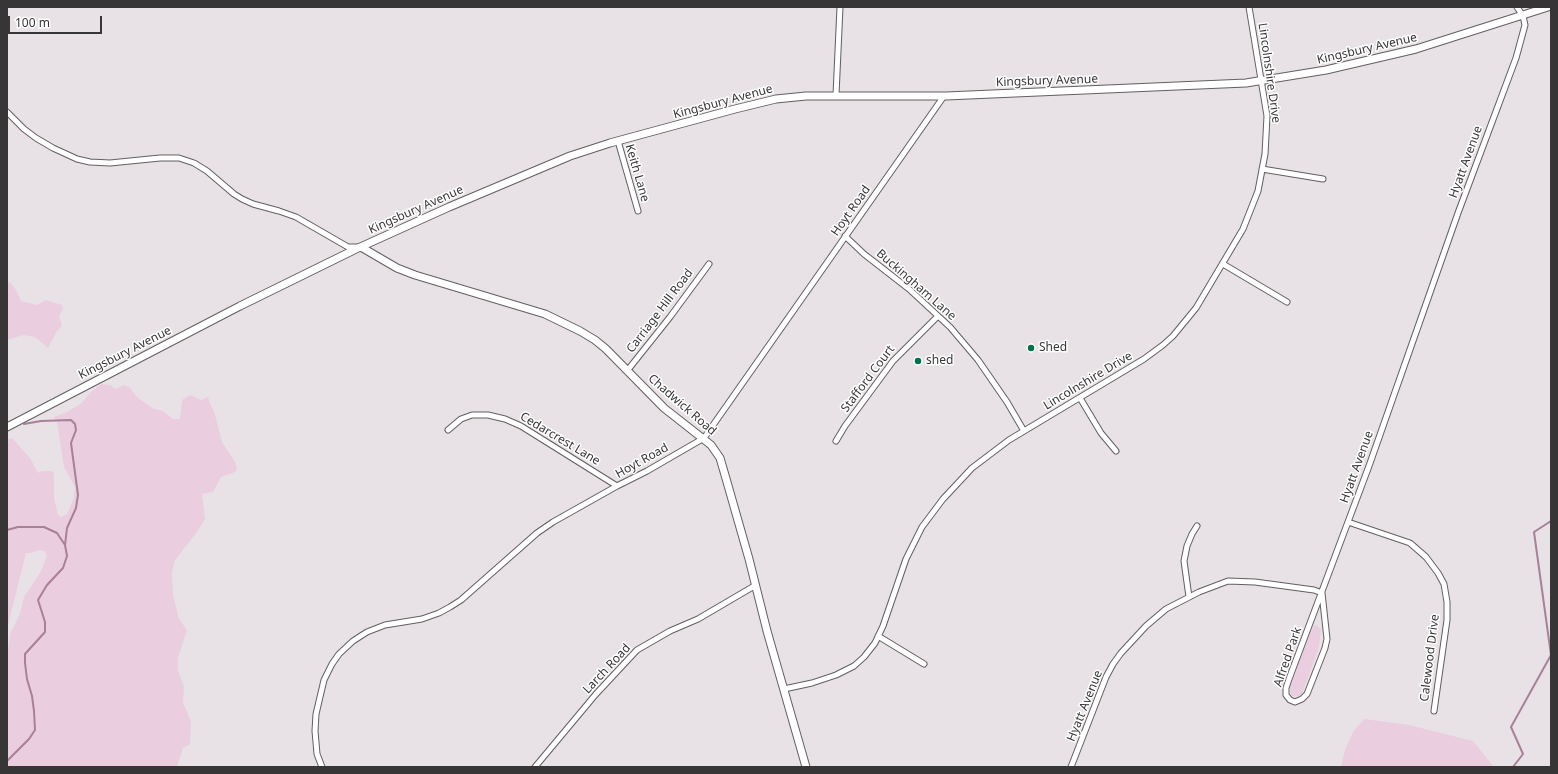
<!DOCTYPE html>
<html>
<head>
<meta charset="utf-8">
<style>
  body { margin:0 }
  #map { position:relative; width:1558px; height:774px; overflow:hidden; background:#e8e2e6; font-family:"Noto Sans",sans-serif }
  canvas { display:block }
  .frame { position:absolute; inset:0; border:8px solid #373536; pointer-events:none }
  .scale { position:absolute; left:8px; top:16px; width:94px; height:18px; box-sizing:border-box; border:2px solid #373536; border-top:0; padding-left:5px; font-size:12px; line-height:14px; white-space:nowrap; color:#373536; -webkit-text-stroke:3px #fff; paint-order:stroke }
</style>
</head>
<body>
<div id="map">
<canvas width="1558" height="774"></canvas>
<div class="frame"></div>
<div class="scale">100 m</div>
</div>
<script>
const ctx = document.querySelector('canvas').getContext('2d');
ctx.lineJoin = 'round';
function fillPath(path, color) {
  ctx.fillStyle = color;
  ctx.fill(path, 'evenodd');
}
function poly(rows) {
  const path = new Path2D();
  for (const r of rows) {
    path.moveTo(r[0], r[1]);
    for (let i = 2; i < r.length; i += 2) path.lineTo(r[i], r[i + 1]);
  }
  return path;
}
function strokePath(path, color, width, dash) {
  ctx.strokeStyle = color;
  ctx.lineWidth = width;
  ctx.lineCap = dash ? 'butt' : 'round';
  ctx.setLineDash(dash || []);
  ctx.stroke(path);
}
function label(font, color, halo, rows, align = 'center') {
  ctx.font = font + ' "Noto Sans",sans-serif';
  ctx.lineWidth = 3;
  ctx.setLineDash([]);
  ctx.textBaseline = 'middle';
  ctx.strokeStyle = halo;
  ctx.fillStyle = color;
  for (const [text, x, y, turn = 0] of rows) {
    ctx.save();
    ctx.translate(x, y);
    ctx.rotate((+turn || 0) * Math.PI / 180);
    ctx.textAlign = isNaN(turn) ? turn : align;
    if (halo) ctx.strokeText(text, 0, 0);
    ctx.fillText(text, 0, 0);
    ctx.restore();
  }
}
const green = poly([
  [10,282,16,290,21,301,37,305,46,300,62,305,63,309,59,316,62,326,57,331,48,348,35,337,23,335,7,340,7,288,8,283],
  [101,384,110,385,116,389,124,385,129,387,138,398,154,409,163,411,173,419,180,419,182,400,190,395,201,400,208,397,210,404,214,411,222,442,235,462,237,469,235,472,221,477,213,492,202,494,205,519,197,532,175,560,172,573,173,595,179,619,187,630,178,658,178,670,184,687,183,703,191,721,190,744,183,748,177,767,7,767,7,661,10,634,20,614,24,597,40,573,47,556,45,551,39,550,31,553,26,553,7,629,7,440,12,438,30,458,38,473,42,471,52,471,54,473,54,498,58,515,61,517,67,514,74,498,75,487,64,467,57,422,54,417,67,412,82,403,89,394],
  [1316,625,1321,629,1319,647,1302,694,1300,696,1294,697,1291,695,1290,686,1313,627],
  [1364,719,1409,725,1473,741,1494,767,1341,767,1345,750,1353,732]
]);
const stream = poly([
  [24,424,41,421,71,420,75,424,76,430,71,443,78,495,76,508,67,528,65,545],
  [7,530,18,527,44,527,57,533,65,545,67,556,63,568,47,585,38,600,45,622,45,632,25,654,25,663,27,679,32,696,34,711,35,730,29,739,7,761],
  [1513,767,1523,754,1511,727,1551,655,1534,532,1551,521]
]);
const street = poly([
  [836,95,840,7],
  [7,112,24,129,36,138,53,148,77,159,90,162,110,163,160,158,179,158,194,163,207,171,234,194,242,199,253,204,279,211,296,217,348,247,358,247],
  [618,141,638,211],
  [1262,169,1323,179],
  [845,236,864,254,909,289,950,327,978,360,1007,402,1024,431],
  [1223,264,1287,302],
  [627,371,670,317,709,264],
  [1080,398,1101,433,1116,451],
  [448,430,461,419,472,415,488,415,505,419,521,426,617,486],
  [836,441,845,426,893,361,938,316],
  [1348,522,1410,543,1426,557,1438,573,1444,584,1447,602,1447,620,1434,711],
  [1322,593,1327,639,1325,648,1307,694,1302,699,1295,702,1290,700,1286,695,1286,688,1289,679,1369,466,1458,213,1516,58,1525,25,1523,16,1517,7],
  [1189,597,1184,561,1187,546,1192,534,1197,526],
  [878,636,924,664],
  [784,689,812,683,836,675,854,666,864,657,875,643,883,626,906,559,922,527,943,499,972,468,1009,440,1144,359,1163,345,1173,336,1196,308,1243,229,1258,191,1265,154,1267,116,1249,7],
  [322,767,317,754,315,731,316,714,324,680,332,664,339,654,353,641,367,632,385,625,422,619,439,613,450,607,461,600,537,533,553,522,617,486,647,471,704,438,944,96],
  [535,767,596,694,637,650,670,631,698,619,756,585],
  [1071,767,1106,677,1113,664,1121,653,1146,626,1166,609,1199,592,1228,581,1255,582,1314,590,1322,593]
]);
const secondary = poly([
  [361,247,397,268,415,275,545,314,580,331,595,340,606,349,664,408,711,445,720,458,727,482,749,559,767,631,806,767],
  [7,427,240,306,356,249,449,207,570,156,610,143,735,109,776,99,806,96,946,96,1246,83,1326,70,1416,49,1548,7]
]);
const markers = [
  [1031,348,4,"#00724c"],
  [918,361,4,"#00724c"]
];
const streetNames = [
  ["Kingsbury Avenue",1367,49,-13],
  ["Lincolnshire Drive",1269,73,82],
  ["Kingsbury Avenue",1047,81,-2],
  ["Kingsbury Avenue",723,102,-15],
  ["Hyatt Avenue",1466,162,-70],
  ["Keith Lane",637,173,74],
  ["Kingsbury Avenue",416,210,-24],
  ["Hoyt Road",851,211,-55],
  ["Buckingham Lane",916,285,41],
  ["Carriage Hill Road",660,311,-53],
  ["Kingsbury Avenue",125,353,-27],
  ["Stafford Court",868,379,-53],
  ["Lincolnshire Drive",1088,381,-31],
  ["Chadwick Road",682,405,41],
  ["Cedarcrest Lane",560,439,31],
  ["Hoyt Road",642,461,-29],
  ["Hyatt Avenue",1357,467,-70],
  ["Alfred Park",1288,657,-71],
  ["Calewood Drive",1430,658,-83],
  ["Larch Road",607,669,-47],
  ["Hyatt Avenue",1085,706,-68]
];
const poiNames = [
  ["Shed",1039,348],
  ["shed",926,361]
];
fillPath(green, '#eacdde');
strokePath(stream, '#a88098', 2);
strokePath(street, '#635e61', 7);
strokePath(secondary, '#635e61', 9);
strokePath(street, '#fff', 5);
strokePath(secondary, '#fff', 7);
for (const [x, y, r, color] of markers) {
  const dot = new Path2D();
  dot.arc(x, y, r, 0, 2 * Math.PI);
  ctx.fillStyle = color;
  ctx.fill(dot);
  strokePath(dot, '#fff', 1.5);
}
label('12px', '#373536', '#fff', streetNames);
label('12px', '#373536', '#fff', poiNames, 'left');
</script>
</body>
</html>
